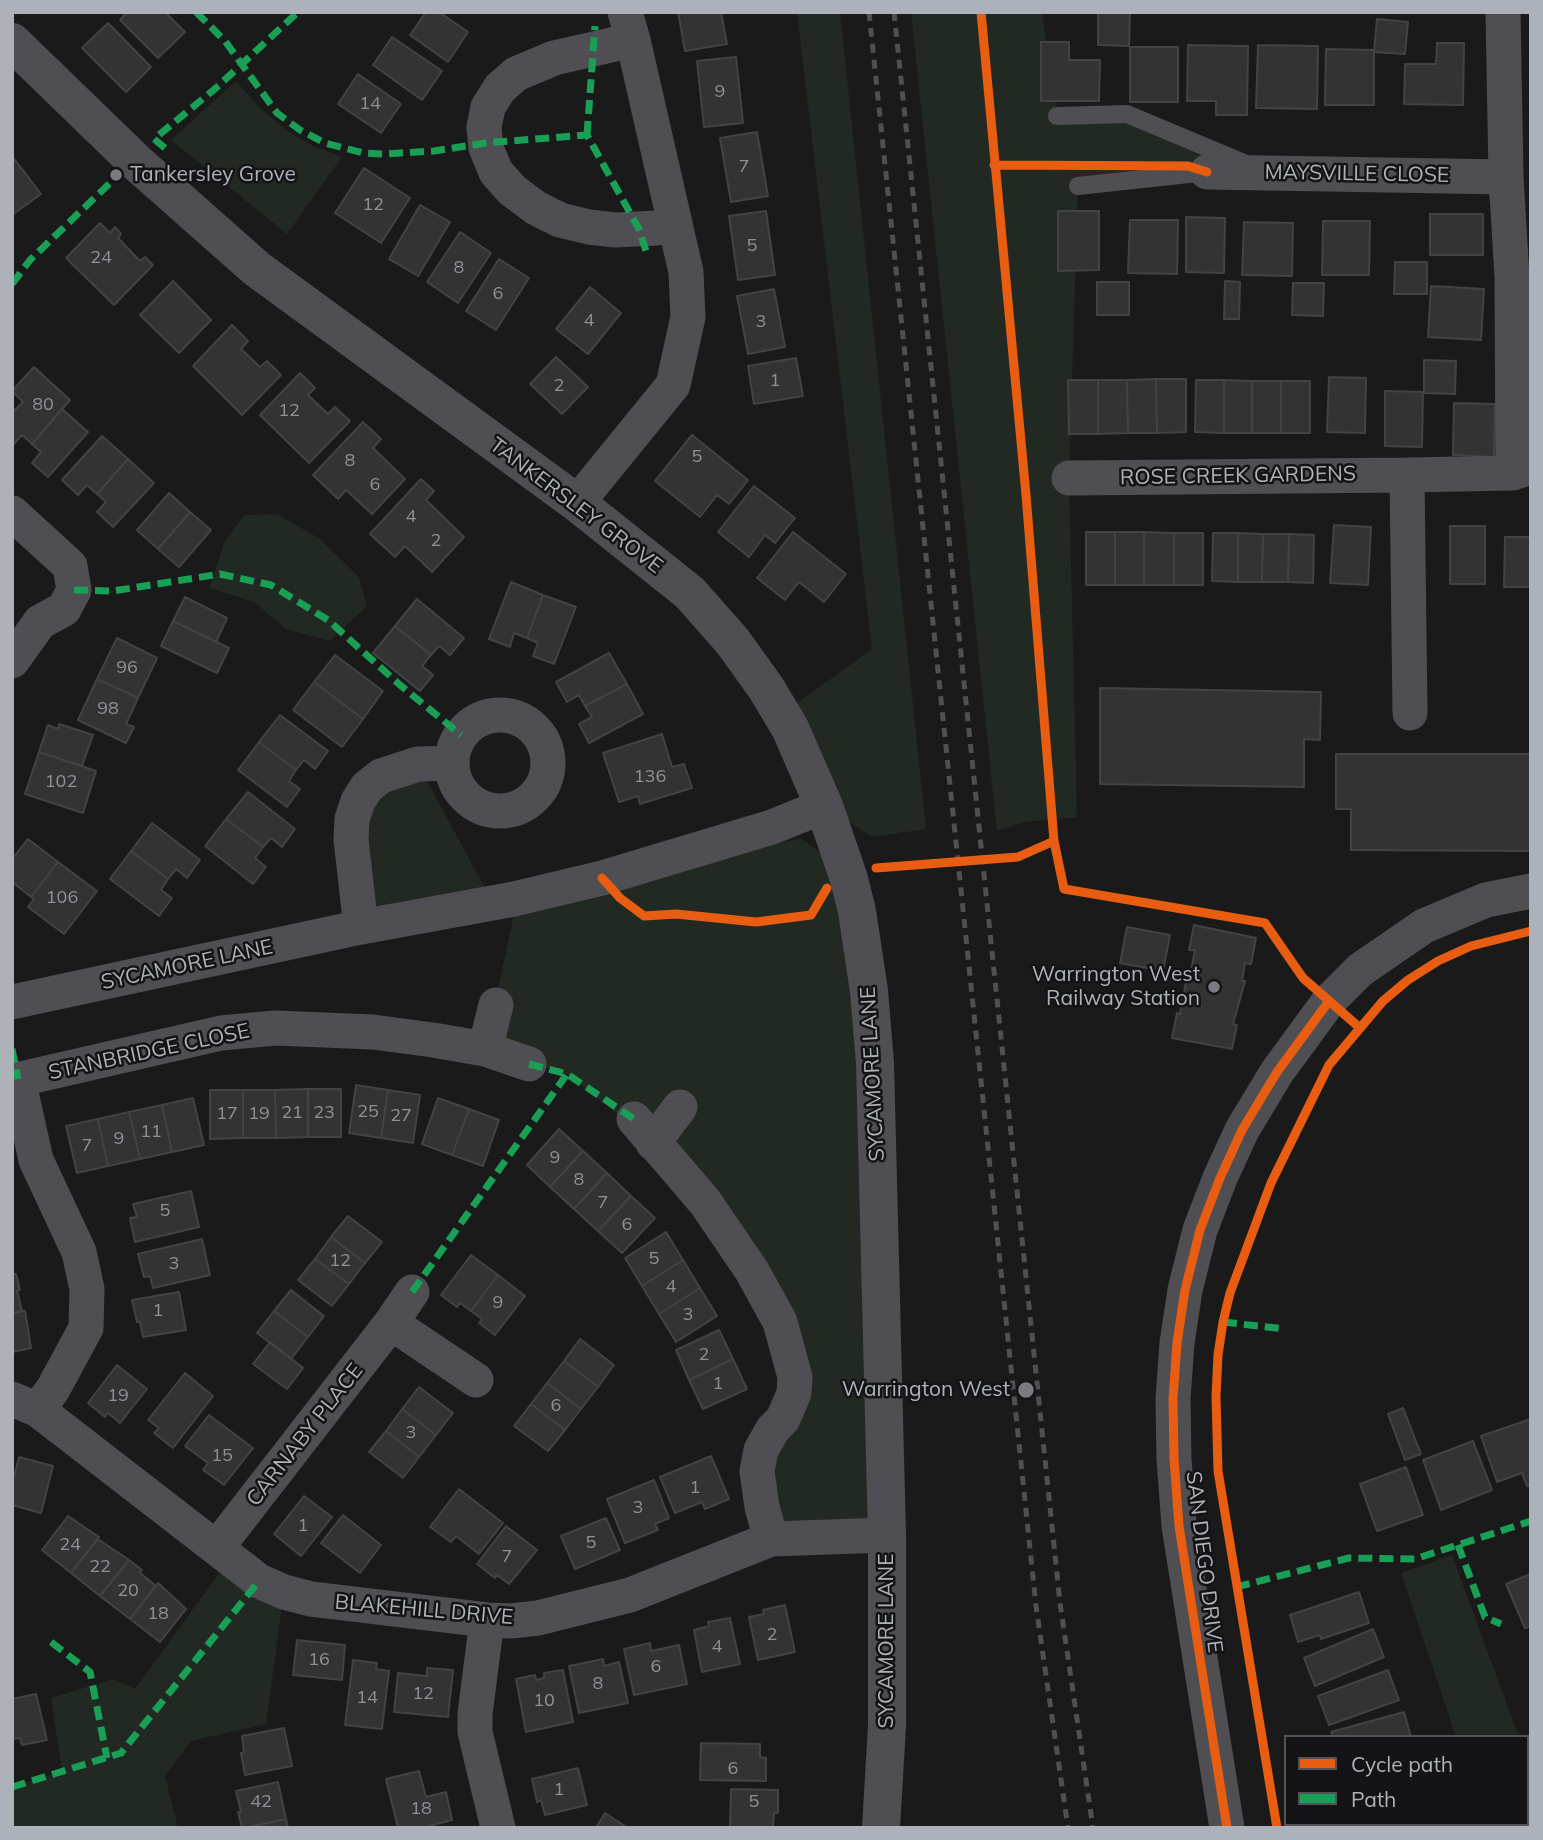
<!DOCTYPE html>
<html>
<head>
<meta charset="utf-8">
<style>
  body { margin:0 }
  #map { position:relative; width:1543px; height:1840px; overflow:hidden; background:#1a1a1a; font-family:Mulish,sans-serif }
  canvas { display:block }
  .frame { position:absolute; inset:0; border:14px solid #adb1b9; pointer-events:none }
  .legend { position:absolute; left:1284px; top:1735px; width:245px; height:91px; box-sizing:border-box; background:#141416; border:2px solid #515357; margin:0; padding:9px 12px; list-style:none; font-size:21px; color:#adb1b9 }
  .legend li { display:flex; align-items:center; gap:14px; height:35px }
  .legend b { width:35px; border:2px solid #515357 }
</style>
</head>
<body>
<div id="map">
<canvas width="1543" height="1840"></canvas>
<div class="frame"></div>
<ul class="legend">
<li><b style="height:9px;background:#e95d12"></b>Cycle path</li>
<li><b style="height:9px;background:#1a9f57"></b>Path</li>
</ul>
</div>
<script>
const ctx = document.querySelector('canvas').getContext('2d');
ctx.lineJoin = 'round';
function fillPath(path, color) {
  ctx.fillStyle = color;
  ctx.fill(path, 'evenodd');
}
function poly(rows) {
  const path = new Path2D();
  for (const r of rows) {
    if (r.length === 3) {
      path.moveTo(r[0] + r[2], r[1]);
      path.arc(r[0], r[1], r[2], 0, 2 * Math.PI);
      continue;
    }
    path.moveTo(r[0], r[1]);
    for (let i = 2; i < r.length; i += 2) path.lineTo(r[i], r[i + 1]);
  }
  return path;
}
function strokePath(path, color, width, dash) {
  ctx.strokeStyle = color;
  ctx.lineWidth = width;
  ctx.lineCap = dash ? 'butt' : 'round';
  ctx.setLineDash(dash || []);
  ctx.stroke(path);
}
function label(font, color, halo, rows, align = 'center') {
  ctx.font = font + ' Mulish,sans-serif';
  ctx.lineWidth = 5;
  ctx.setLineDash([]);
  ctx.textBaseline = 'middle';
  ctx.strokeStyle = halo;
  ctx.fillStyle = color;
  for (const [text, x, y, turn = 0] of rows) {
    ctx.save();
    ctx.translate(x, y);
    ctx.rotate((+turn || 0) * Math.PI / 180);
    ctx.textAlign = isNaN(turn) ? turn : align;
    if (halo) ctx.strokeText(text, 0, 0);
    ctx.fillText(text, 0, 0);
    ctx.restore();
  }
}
const green = poly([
  [797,12,840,12,926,829,872,837,845,819,796,704,872,649],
  [911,12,1042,12,1057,116,1127,114,1264,172,1078,187,1069,478,1077,817,1025,822,997,831],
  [236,81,259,107,289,132,313,146,342,157,287,234,171,140],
  [277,514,320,539,359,577,367,606,330,641,286,629,254,602,209,588,225,541,244,515],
  [418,764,487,892,365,912,352,819],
  [800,838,833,861,857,911,887,1535,797,1536,762,1507,791,1361,653,1143,567,1074,485,1049,515,910],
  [1452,1555,1519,1737,1456,1737,1401,1573],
  [231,1557,284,1592,266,1724,191,1741,165,1776,178,1828,12,1828,12,1787,62,1771,51,1698,113,1679,135,1689]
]);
const building = poly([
  [127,12,165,12,185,32,158,58,120,20,127,12],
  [426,12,439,12,468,32,448,62,410,35,426,12],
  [678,12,721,12,727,44,685,51,678,12],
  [1098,12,1130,12,1129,46,1098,45,1098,12],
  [1377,19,1408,22,1405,54,1374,52,1377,19],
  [108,23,151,67,126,92,82,48,108,23],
  [392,37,442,71,422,100,373,65,392,37],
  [1041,42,1069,42,1069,60,1100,60,1099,101,1041,101,1041,42],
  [1437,43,1464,43,1463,105,1404,104,1405,64,1436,64,1437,43],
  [1188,45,1248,46,1247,115,1216,115,1216,101,1187,101,1188,45],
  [1258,45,1318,46,1317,109,1256,108,1258,45],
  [1130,47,1178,47,1178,102,1130,102,1130,47],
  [1326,49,1374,50,1374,105,1325,105,1326,49],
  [736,57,743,123,704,127,697,61,736,57],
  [358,74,401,104,381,133,338,104,358,74],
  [757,132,768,196,731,202,720,138,757,132],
  [12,156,41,194,12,215,12,156],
  [364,168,410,198,381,243,335,213,364,168],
  [420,205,450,222,418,276,389,259,420,205],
  [766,211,775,275,738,280,729,216,766,211],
  [1058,211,1099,211,1099,270,1058,271,1058,211],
  [1430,214,1483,214,1483,255,1430,255,1430,214],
  [1186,217,1225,218,1224,273,1186,272,1186,217],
  [1130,220,1178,220,1177,274,1128,273,1130,220],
  [1323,221,1370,221,1369,275,1322,275,1323,221],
  [1244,222,1293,223,1292,276,1242,275,1244,222],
  [100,223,110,233,115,227,121,234,118,238,140,261,145,257,153,265,114,305,66,258,100,223],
  [460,232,491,253,458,303,427,282,460,232],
  [499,259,529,278,496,330,466,311,499,259],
  [1395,262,1427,262,1427,294,1394,294,1395,262],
  [173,281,211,320,179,353,140,315,173,281],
  [1225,281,1240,282,1239,319,1224,319,1225,281],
  [1097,282,1129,282,1129,315,1097,315,1097,282],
  [1293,283,1324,283,1323,316,1292,315,1293,283],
  [1431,286,1484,289,1481,340,1428,337,1431,286],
  [590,287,621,313,588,354,556,329,590,287],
  [774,289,785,347,748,354,737,296,774,289],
  [232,325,248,341,241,349,260,367,267,361,281,375,242,415,193,366,232,325],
  [556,357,588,387,562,414,530,384,556,357],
  [796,358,803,396,754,404,748,366,796,358],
  [1424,360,1456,361,1455,394,1424,393,1424,360],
  [34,367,70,400,32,444,22,435,12,446,12,413,23,402,12,391,34,367],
  [300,373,315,388,308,395,328,414,335,407,350,421,309,463,260,415,300,373],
  [1329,377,1366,378,1365,433,1327,432,1329,377],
  [1156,379,1186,379,1186,432,1157,433,1156,379],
  [1156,379,1157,433,1128,433,1127,380,1156,379],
  [1068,380,1098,380,1098,434,1069,434,1068,380],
  [1098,380,1127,380,1128,433,1098,434,1098,380],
  [1196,380,1224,380,1224,433,1195,432,1196,380],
  [1224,380,1252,381,1252,433,1224,433,1224,380],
  [1252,381,1281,381,1281,433,1252,433,1252,381],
  [1281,381,1310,381,1310,433,1281,433,1281,381],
  [1385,391,1423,392,1422,447,1385,446,1385,391],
  [1454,403,1495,404,1494,457,1453,455,1454,403],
  [62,409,88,432,48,477,32,463,41,452,32,444,62,409],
  [363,422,381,439,373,448,405,479,372,514,346,490,338,499,313,475,363,422],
  [692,435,748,480,729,504,717,495,700,517,655,481,692,435],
  [102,436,128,459,97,494,87,485,78,495,62,480,102,436],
  [128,459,154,483,113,527,97,512,106,502,97,494,128,459],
  [421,479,434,491,426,500,464,537,432,572,405,546,395,557,370,534,421,479],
  [754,486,795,518,775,543,765,535,749,557,718,532,754,486],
  [169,493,190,512,158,549,137,530,169,493],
  [190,512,211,530,179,567,158,549,190,512],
  [1334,525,1371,527,1368,585,1330,583,1334,525],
  [1450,526,1485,526,1485,584,1450,584,1450,526],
  [793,532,846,574,824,602,799,582,785,600,757,578,793,532],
  [1086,532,1115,532,1115,585,1086,585,1086,532],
  [1115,532,1144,532,1144,585,1115,585,1115,532],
  [1144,532,1174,533,1174,585,1144,585,1144,532],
  [1174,533,1203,533,1203,585,1174,585,1174,533],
  [1213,533,1238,533,1238,582,1212,581,1213,533],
  [1238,533,1263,534,1262,582,1238,582,1238,533],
  [1263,534,1289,534,1288,582,1262,582,1263,534],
  [1289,534,1314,535,1313,583,1288,582,1289,534],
  [1505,537,1531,537,1531,587,1504,587,1505,537],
  [511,582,543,595,527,638,514,633,510,647,489,639,511,582],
  [543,595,576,607,554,664,533,656,538,643,527,638,543,595],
  [185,597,227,618,216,642,173,621,185,597],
  [417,599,464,638,450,655,439,646,431,655,395,626,417,599],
  [173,621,229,648,217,673,161,646,173,621],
  [395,626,431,655,422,666,433,675,420,691,373,653,395,626],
  [117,638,157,658,138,698,97,679,117,638],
  [609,653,627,684,585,706,579,695,567,702,556,682,609,653],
  [335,655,383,691,363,719,314,682,335,655],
  [97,679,138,698,126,724,134,727,126,743,78,720,97,679],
  [314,682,363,719,342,747,293,710,314,682],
  [627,684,643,714,589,743,579,724,592,717,585,706,627,684],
  [1100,688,1321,692,1320,740,1304,739,1304,787,1100,784,1100,688],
  [280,715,328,751,315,769,304,760,296,770,259,742,280,715],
  [59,724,93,735,82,766,39,752,48,725,58,729,59,724],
  [662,734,672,767,684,764,692,788,640,804,638,796,619,802,603,753,662,734],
  [259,742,296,770,289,781,300,789,287,807,238,770,259,742],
  [39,752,96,771,83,813,25,794,39,752],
  [1336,754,1531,754,1531,851,1351,850,1351,809,1336,809,1336,754],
  [248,792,295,829,282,847,271,838,263,847,226,819,248,792],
  [226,819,263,847,255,858,266,867,253,884,205,846,226,819],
  [152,823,200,860,187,878,176,869,168,879,131,851,152,823],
  [28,839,58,862,31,897,12,882,12,859,28,839],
  [131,851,168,879,161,890,172,898,159,916,110,879,131,851],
  [58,862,97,891,64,934,28,907,34,899,31,897,58,862],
  [1194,925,1256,938,1251,964,1245,963,1242,981,1245,981,1233,1024,1237,1025,1232,1049,1172,1038,1177,1013,1180,1014,1188,971,1191,971,1195,950,1189,950,1194,925],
  [1127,927,1170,935,1163,971,1120,963,1127,927],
  [356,1085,388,1090,381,1138,349,1133,356,1085],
  [308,1089,308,1137,276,1138,275,1090,308,1089],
  [308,1089,341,1089,341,1137,308,1137,308,1089],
  [210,1090,243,1090,243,1138,210,1139,210,1090],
  [243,1090,275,1090,276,1138,243,1138,243,1090],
  [388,1090,420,1095,413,1143,381,1138,388,1090],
  [193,1098,204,1145,172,1152,162,1105,193,1098],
  [438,1098,469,1109,452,1155,422,1144,438,1098],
  [162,1105,172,1152,140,1159,129,1112,162,1105],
  [469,1109,499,1120,483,1166,452,1155,469,1109],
  [129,1112,140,1159,108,1166,98,1119,129,1112],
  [98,1119,108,1166,77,1173,66,1126,98,1119],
  [559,1129,583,1151,550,1187,527,1165,559,1129],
  [583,1151,607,1173,574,1209,550,1187,583,1151],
  [607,1173,631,1196,598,1231,574,1209,607,1173],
  [191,1191,199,1227,135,1242,130,1218,137,1217,133,1204,191,1191],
  [631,1196,655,1218,622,1253,598,1231,631,1196],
  [348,1216,382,1242,365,1263,331,1237,348,1216],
  [666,1232,683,1260,642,1286,625,1258,666,1232],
  [331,1237,365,1263,349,1284,315,1259,331,1237],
  [202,1239,210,1275,153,1288,150,1276,144,1277,138,1254,202,1239],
  [471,1255,498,1275,471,1311,460,1303,457,1307,441,1295,471,1255],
  [315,1259,349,1284,332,1306,298,1280,315,1259],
  [683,1260,700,1288,659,1314,642,1286,683,1260],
  [16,1274,20,1290,17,1291,22,1311,12,1313,12,1275,16,1274],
  [498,1275,525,1296,495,1335,479,1323,482,1319,471,1311,498,1275],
  [700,1288,717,1316,676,1342,659,1314,700,1288],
  [291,1290,324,1316,308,1337,274,1311,291,1290],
  [179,1292,186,1330,143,1337,140,1322,137,1322,132,1300,179,1292],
  [25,1311,31,1348,12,1352,12,1313,25,1311],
  [274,1311,308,1337,291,1359,257,1333,274,1311],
  [719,1330,733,1359,689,1380,676,1350,719,1330],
  [580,1339,614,1365,598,1387,564,1361,580,1339],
  [270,1342,303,1368,287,1389,253,1364,270,1342],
  [733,1359,747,1389,703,1409,689,1380,733,1359],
  [564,1361,598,1387,581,1409,547,1383,564,1361],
  [117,1365,147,1389,120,1423,108,1413,105,1417,88,1403,117,1365],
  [185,1373,213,1396,173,1448,154,1433,159,1428,148,1420,185,1373],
  [547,1383,581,1409,565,1430,531,1404,547,1383],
  [419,1387,453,1413,436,1435,402,1409,419,1387],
  [531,1404,565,1430,548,1451,514,1426,531,1404],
  [1403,1408,1421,1454,1405,1460,1388,1414,1403,1408],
  [402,1409,436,1435,419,1457,386,1431,402,1409],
  [209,1415,253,1448,224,1485,203,1470,208,1463,185,1446,209,1415],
  [1531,1419,1531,1485,1527,1486,1522,1473,1497,1482,1481,1436,1531,1419],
  [386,1431,419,1457,403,1478,369,1452,386,1431],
  [1473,1441,1492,1490,1441,1510,1423,1460,1473,1441],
  [711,1456,729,1499,705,1509,702,1502,675,1513,660,1477,711,1456],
  [19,1457,53,1466,41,1513,12,1505,12,1484,19,1457],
  [1406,1467,1423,1515,1377,1531,1360,1484,1406,1467],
  [654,1480,669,1518,655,1524,658,1530,625,1543,607,1499,654,1480],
  [459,1489,503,1523,479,1554,456,1536,451,1542,430,1527,459,1489],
  [304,1496,332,1517,301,1556,274,1534,304,1496],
  [343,1515,381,1545,360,1573,321,1543,343,1515],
  [68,1516,99,1537,71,1573,42,1550,68,1516],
  [606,1518,620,1550,575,1569,561,1536,606,1518],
  [506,1526,537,1550,509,1584,497,1575,495,1578,477,1564,506,1526],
  [98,1539,129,1560,100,1596,71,1573,98,1539],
  [129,1560,142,1570,140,1573,156,1586,130,1619,100,1596,129,1560],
  [1531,1574,1531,1626,1525,1628,1506,1584,1531,1574],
  [158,1583,186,1609,160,1642,130,1619,158,1583],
  [1359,1592,1369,1623,1321,1639,1320,1635,1298,1642,1290,1615,1359,1592],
  [785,1605,795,1652,758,1660,749,1617,764,1614,763,1610,785,1605],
  [730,1618,740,1664,702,1672,694,1630,709,1626,708,1622,730,1618],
  [1373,1629,1384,1657,1315,1686,1304,1658,1373,1629],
  [297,1640,345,1645,342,1680,293,1675,297,1640],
  [650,1643,651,1651,679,1645,687,1684,634,1695,624,1649,650,1643],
  [603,1659,604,1666,619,1662,628,1703,579,1713,569,1666,603,1659],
  [353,1660,377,1663,376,1669,389,1671,382,1729,345,1725,353,1660],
  [427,1668,453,1670,448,1717,394,1712,398,1673,427,1676,427,1668],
  [563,1670,573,1722,526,1732,516,1679,535,1675,536,1680,544,1678,544,1673,563,1670],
  [1388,1670,1399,1700,1329,1725,1318,1696,1388,1670],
  [36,1694,47,1740,22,1745,20,1738,12,1739,12,1699,36,1694],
  [1404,1712,1411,1737,1333,1737,1331,1732,1404,1712],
  [284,1728,292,1766,245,1775,241,1753,244,1752,242,1736,284,1728],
  [701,1743,760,1744,760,1757,766,1758,766,1781,700,1780,701,1743],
  [578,1768,587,1805,545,1815,541,1800,537,1802,532,1779,578,1768],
  [419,1771,426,1797,446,1792,452,1820,422,1828,398,1828,386,1779,419,1771],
  [278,1782,286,1819,242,1828,238,1812,241,1812,236,1791,278,1782],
  [731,1789,778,1790,778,1813,774,1813,773,1828,730,1828,731,1789],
  [605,1813,628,1828,596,1828,605,1813],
  [286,1819,288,1828,246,1828,286,1819]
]);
const service = poly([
  [1057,116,1127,114,1244,163],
  [1078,186,1207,172]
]);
const minor = poly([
  [1503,12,1506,177,1512,277,1513,473],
  [633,40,554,58,516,74,500,88,488,107,484,127,486,148,496,172,512,190,536,208,560,220,589,227,615,230,657,228,675,224],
  [1207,172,1506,177],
  [1069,478,1407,475],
  [577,503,673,385,688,317,686,272,633,40,625,12],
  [12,513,70,566,74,590,64,609,40,622,12,661],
  [1410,713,1407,475,1513,473,1531,467],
  [500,763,48],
  [361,927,351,840,352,819,358,801,367,787,381,776,418,764,451,763],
  [12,1002,361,927,514,899,602,878,772,827,824,806],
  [485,1049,496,1005],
  [18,1079,36,1160,79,1252,87,1289,86,1328,53,1389,38,1410],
  [12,1081,221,1033,275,1028,373,1032,433,1040,485,1049,529,1064],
  [634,1119,705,1202,752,1271,780,1322,795,1377,794,1393,783,1419,773,1429,761,1450,757,1471,762,1507,771,1539],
  [653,1143,680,1107],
  [391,1323,412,1292],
  [12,1399,38,1410,259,1581,284,1592,311,1599,487,1620,511,1621,538,1618,630,1595,771,1539,887,1535],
  [218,1546,391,1323,476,1380],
  [487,1620,475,1714,475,1732,498,1828],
  [1527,1779,1531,1778],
  [1227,1828,1179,1526,1174,1459,1173,1399,1177,1343,1185,1290,1200,1230,1220,1178,1242,1130,1277,1072,1329,1001,1360,970,1424,926,1486,900,1531,891],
  [1392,1828,1402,1824]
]);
const tertiary = poly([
  [12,42,136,162,257,269,577,503,690,593,733,642,766,688,790,728,824,806,849,879,857,911,869,991,875,1063,887,1535,887,1726,881,1828]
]);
const rail = poly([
  [869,12,1036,1606,1068,1828],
  [894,12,1060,1603,1093,1828]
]);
const quiet = poly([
  [196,12,225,41,277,113,300,130,325,143,364,153,383,154,434,151,485,143,587,135,639,229,647,254],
  [587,135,595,26],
  [165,148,154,139,216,88,298,12],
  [12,284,30,260,110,183],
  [74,590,113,591,220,574,271,585,328,620,400,685,461,735],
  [12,1049,18,1079],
  [529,1064,567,1074,634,1119],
  [412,1292,567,1074],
  [1223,1322,1285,1329],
  [1458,1545,1485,1617,1501,1624],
  [1236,1587,1349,1558,1415,1559,1531,1521],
  [51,1642,90,1672,107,1758],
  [12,1787,121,1753,259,1581]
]);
const cycleway = poly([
  [981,12,1026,495,1054,841,1064,889,1265,923,1303,978,1360,1028],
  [994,165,1188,166,1207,172],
  [876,868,1018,857,1054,841],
  [602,878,620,898,644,916,676,914,756,922,811,915,827,888],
  [1227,1828,1179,1526,1174,1459,1173,1399,1177,1343,1185,1290,1200,1230,1220,1178,1242,1130,1277,1072,1329,1001],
  [1277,1828,1218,1471,1216,1396,1218,1355,1223,1322,1230,1293,1271,1183,1329,1065,1383,1001,1408,980,1438,961,1471,946,1531,931]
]);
const markers = [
  [116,175,7,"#7a7c81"],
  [1214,987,7,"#7a7c81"],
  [1026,1390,9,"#7a7c81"]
];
const numberNames = [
  ["9",720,92],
  ["14",370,104],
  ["7",744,167],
  ["12",373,205],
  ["5",752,246],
  ["24",101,258],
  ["8",459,268],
  ["6",498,294],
  ["4",589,321],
  ["3",761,322],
  ["1",775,381],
  ["2",559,386],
  ["80",43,405],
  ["12",289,411],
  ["5",697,457],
  ["8",350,461],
  ["6",375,485],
  ["4",411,517],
  ["2",436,541],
  ["96",127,668],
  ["98",108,709],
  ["136",650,777],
  ["102",61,782],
  ["106",62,898],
  ["25",368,1112],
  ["21",292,1113],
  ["23",324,1113],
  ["17",227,1114],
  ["19",259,1114],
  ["27",401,1116],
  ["11",151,1132],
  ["9",119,1139],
  ["7",87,1146],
  ["9",555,1158],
  ["8",579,1180],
  ["7",603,1203],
  ["5",165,1211],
  ["6",627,1225],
  ["5",654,1259],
  ["12",340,1261],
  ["3",174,1264],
  ["4",671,1287],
  ["9",498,1303],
  ["1",158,1311],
  ["3",688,1315],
  ["2",704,1355],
  ["1",718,1384],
  ["19",118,1396],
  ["6",556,1406],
  ["3",411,1433],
  ["15",222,1456],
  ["1",695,1488],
  ["3",638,1508],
  ["1",303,1526],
  ["5",591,1543],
  ["24",70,1545],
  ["7",507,1557],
  ["22",100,1567],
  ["20",128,1591],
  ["18",158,1614],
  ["2",772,1635],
  ["4",717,1647],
  ["16",319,1660],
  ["6",656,1667],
  ["8",598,1684],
  ["12",423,1694],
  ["14",367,1698],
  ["10",544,1701],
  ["6",733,1769],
  ["1",559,1790],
  ["42",261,1802],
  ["5",754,1802],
  ["18",421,1809]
];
const streetNames = [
  ["MAYSVILLE CLOSE",1357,174,1],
  ["ROSE CREEK GARDENS",1238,476,-1],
  ["TANKERSLEY GROVE",576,506,37],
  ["SYCAMORE LANE",187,965,-12],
  ["STANBRIDGE CLOSE",149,1052,-12],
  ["SYCAMORE LANE",873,1074,-93],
  ["CARNABY PLACE",305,1435,-52],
  ["SAN DIEGO DRIVE",1204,1562,83],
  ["BLAKEHILL DRIVE",424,1610,5],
  ["SYCAMORE LANE",887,1641,-90]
];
const poiNames = [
  ["Tankersley Grove",130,175,"left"],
  ["Warrington West",1200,975],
  ["Railway Station",1200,999],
  ["Warrington West",1010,1390]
];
fillPath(green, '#222923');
fillPath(building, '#333334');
strokePath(building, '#434346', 2);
strokePath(service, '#4f4f53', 18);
strokePath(minor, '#4f4f53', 35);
strokePath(tertiary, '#4f4f53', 38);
strokePath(rail, '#505053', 5, [9, 7]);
strokePath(quiet, '#1a9f57', 7, [14, 7]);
strokePath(cycleway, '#e95d12', 9);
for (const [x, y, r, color] of markers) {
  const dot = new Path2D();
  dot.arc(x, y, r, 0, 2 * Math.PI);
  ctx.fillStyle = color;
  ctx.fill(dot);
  strokePath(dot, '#141416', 2.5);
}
label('18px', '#8e9298', null, numberNames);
label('21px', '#adb1b9', '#141416', streetNames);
label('21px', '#adb1b9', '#141416', poiNames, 'right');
</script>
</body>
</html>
